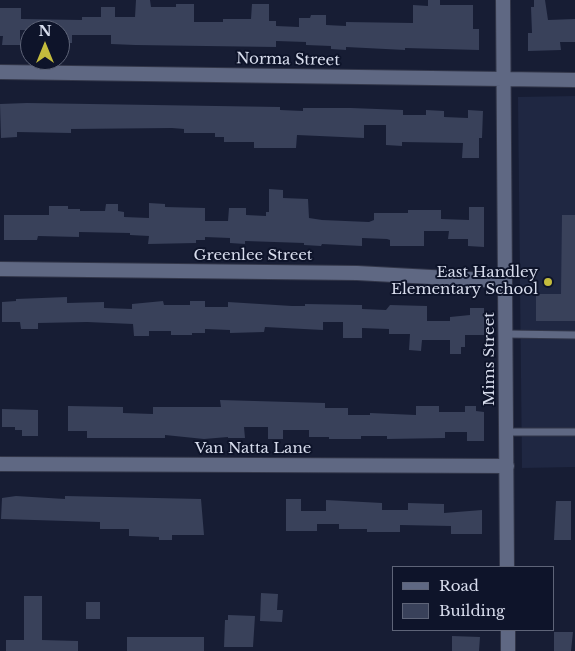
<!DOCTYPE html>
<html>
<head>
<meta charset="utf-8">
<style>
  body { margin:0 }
  #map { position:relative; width:575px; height:651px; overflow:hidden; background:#171d34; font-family:"Libre Baskerville",serif }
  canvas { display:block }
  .legend { position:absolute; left:392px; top:566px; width:162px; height:65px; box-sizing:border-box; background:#0e142a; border:1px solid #5e6478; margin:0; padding:6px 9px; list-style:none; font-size:15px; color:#d7dcec }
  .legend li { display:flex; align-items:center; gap:10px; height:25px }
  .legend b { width:25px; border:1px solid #5e6478 }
  .north { position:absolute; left:20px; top:20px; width:50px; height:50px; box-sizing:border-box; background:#0e142a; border:1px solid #5e6478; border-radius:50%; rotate:0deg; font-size:14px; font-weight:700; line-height:20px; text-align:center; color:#d7dcec }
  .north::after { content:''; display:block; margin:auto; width:18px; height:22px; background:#c4bc3d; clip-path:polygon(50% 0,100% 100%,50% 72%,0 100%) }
</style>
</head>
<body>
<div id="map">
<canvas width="575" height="651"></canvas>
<ul class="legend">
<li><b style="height:6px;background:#5f6883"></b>Road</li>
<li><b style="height:14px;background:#39415a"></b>Building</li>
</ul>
<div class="north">N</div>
</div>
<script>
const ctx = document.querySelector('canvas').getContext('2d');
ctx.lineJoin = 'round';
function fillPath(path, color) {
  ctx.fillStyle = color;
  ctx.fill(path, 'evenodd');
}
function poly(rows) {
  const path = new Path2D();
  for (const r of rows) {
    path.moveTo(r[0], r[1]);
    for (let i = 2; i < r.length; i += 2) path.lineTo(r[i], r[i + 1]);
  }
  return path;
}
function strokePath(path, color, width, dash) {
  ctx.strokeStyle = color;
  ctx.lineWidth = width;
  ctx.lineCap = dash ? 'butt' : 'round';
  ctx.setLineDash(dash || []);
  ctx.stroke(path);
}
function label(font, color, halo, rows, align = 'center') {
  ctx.font = font + ' "Libre Baskerville",serif';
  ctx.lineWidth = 4;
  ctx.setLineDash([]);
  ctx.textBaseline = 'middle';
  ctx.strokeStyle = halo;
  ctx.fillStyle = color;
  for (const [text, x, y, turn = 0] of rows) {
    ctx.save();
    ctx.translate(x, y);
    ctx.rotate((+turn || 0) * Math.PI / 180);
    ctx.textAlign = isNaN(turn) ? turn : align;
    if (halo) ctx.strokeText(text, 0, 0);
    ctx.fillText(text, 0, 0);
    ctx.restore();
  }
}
const built = poly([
  [575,96,575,467,522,468,518,97]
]);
const building = poly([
  [136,0,150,0,151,7,176,7,176,4,194,4,194,22,223,22,223,19,251,19,252,4,269,4,269,21,276,21,276,26,299,27,299,18,310,18,311,15,326,15,326,25,346,26,346,22,413,23,413,5,428,6,428,0,440,0,440,5,473,5,473,29,479,29,479,50,405,48,405,50,346,47,346,50,331,49,331,46,306,45,306,42,276,41,276,47,135,45,111,44,111,35,72,35,72,43,60,43,60,30,20,30,20,45,2,45,3,36,0,36,0,8,21,8,21,19,82,20,82,17,101,17,101,7,115,7,115,17,135,17],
  [534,0,545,0,548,20,575,19,575,42,560,42,561,50,528,51,528,33,532,33,531,7,534,7],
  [27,103,280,107,280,110,303,111,303,108,351,108,403,110,403,115,426,115,426,110,444,111,444,117,468,118,468,110,483,111,482,138,479,138,479,158,462,158,463,143,402,142,402,146,386,145,386,125,364,125,364,138,297,135,296,148,254,148,254,142,224,142,224,137,215,137,215,133,184,133,184,129,172,128,71,129,71,133,17,132,17,137,1,138,0,104],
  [269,189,283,190,283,198,308,199,309,218,322,220,369,222,374,220,374,213,408,213,408,210,441,210,441,219,469,220,469,207,484,207,484,247,468,246,468,239,448,239,449,231,424,231,424,246,390,246,390,240,387,239,362,238,362,246,322,244,321,246,304,245,304,243,245,241,245,244,230,243,230,238,205,237,205,240,196,240,196,243,148,244,149,236,130,235,130,233,79,232,79,237,38,236,37,240,4,240,4,215,49,215,49,206,68,206,68,209,80,209,80,211,105,211,106,204,118,204,118,211,124,212,124,217,149,218,149,203,165,204,165,207,205,208,205,221,228,221,229,208,246,208,246,215,266,216,266,212,269,212],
  [562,215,575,215,575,321,536,321,536,294,561,294],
  [67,297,67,303,104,302,104,308,132,309,132,304,163,301,164,305,190,305,190,301,205,301,205,307,228,307,228,302,292,306,305,306,305,304,362,305,362,309,386,310,390,305,427,306,427,321,450,321,450,317,470,315,470,308,484,308,484,335,465,335,465,347,461,347,461,354,450,354,450,340,422,340,421,351,409,350,410,334,389,334,389,329,362,328,362,338,343,338,343,322,323,322,323,330,265,327,264,332,230,333,230,330,205,329,205,333,192,333,192,335,171,335,171,331,149,331,149,336,134,336,133,324,87,322,38,323,38,329,21,329,20,322,2,322,2,302,16,301,16,299],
  [220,400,325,403,325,408,348,408,348,415,370,415,370,413,416,415,416,406,439,406,439,412,465,412,465,406,476,406,476,411,484,412,484,441,467,441,467,432,445,432,445,438,387,439,387,436,361,436,361,439,329,439,329,437,309,437,309,430,283,430,283,439,268,439,268,427,244,427,245,438,228,438,228,437,204,439,165,435,165,438,87,438,87,431,68,431,68,406,123,407,123,413,153,414,153,407,221,407],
  [2,409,38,410,38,436,22,436,22,430,15,430,15,427,2,427],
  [16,496,65,499,65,496,201,499,204,535,172,535,172,540,159,540,159,537,129,536,129,529,100,529,100,522,1,519,2,498],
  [286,499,301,499,301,511,326,511,326,500,382,503,382,510,408,510,408,503,444,504,444,513,482,510,482,534,451,534,451,526,400,525,400,532,367,532,367,529,339,529,339,524,317,524,317,531,286,531],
  [556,501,571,501,571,540,554,540],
  [261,593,278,594,277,610,283,610,282,622,260,621],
  [24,596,42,596,42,640,78,641,78,651,6,651,6,640,24,640],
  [86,602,100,602,100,619,86,619],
  [228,615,255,616,253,647,224,647,225,620,228,620],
  [554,632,573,632,571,651,554,651],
  [452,636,480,637,479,651,452,651],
  [127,637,204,637,204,651,127,651]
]);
const lane = poly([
  [506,334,575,335],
  [506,432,575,432]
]);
const street = poly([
  [503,0,507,567],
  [0,72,575,80],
  [0,269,357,273,505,281],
  [0,464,507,466],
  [508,630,508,651]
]);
const markers = [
  [548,282,5,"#c4bc3d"]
];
const streetNames = [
  ["Norma Street",288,60,1],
  ["Greenlee Street",253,256],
  ["Mims Street",490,359,-90],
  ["Van Natta Lane",253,449]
];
const poiNames = [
  ["East Handley",538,273],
  ["Elementary School",538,290]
];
fillPath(built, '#1f2742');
fillPath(building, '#39415a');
strokePath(lane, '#323649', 9);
strokePath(street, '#323649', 16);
strokePath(lane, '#5f6883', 7);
strokePath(street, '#5f6883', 14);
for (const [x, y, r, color] of markers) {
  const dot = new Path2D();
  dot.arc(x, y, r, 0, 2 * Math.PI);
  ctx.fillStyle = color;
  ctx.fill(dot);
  strokePath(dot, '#0e142a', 2);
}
label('15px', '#d7dcec', '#0e142a', streetNames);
label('15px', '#d7dcec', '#0e142a', poiNames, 'right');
</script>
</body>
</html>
